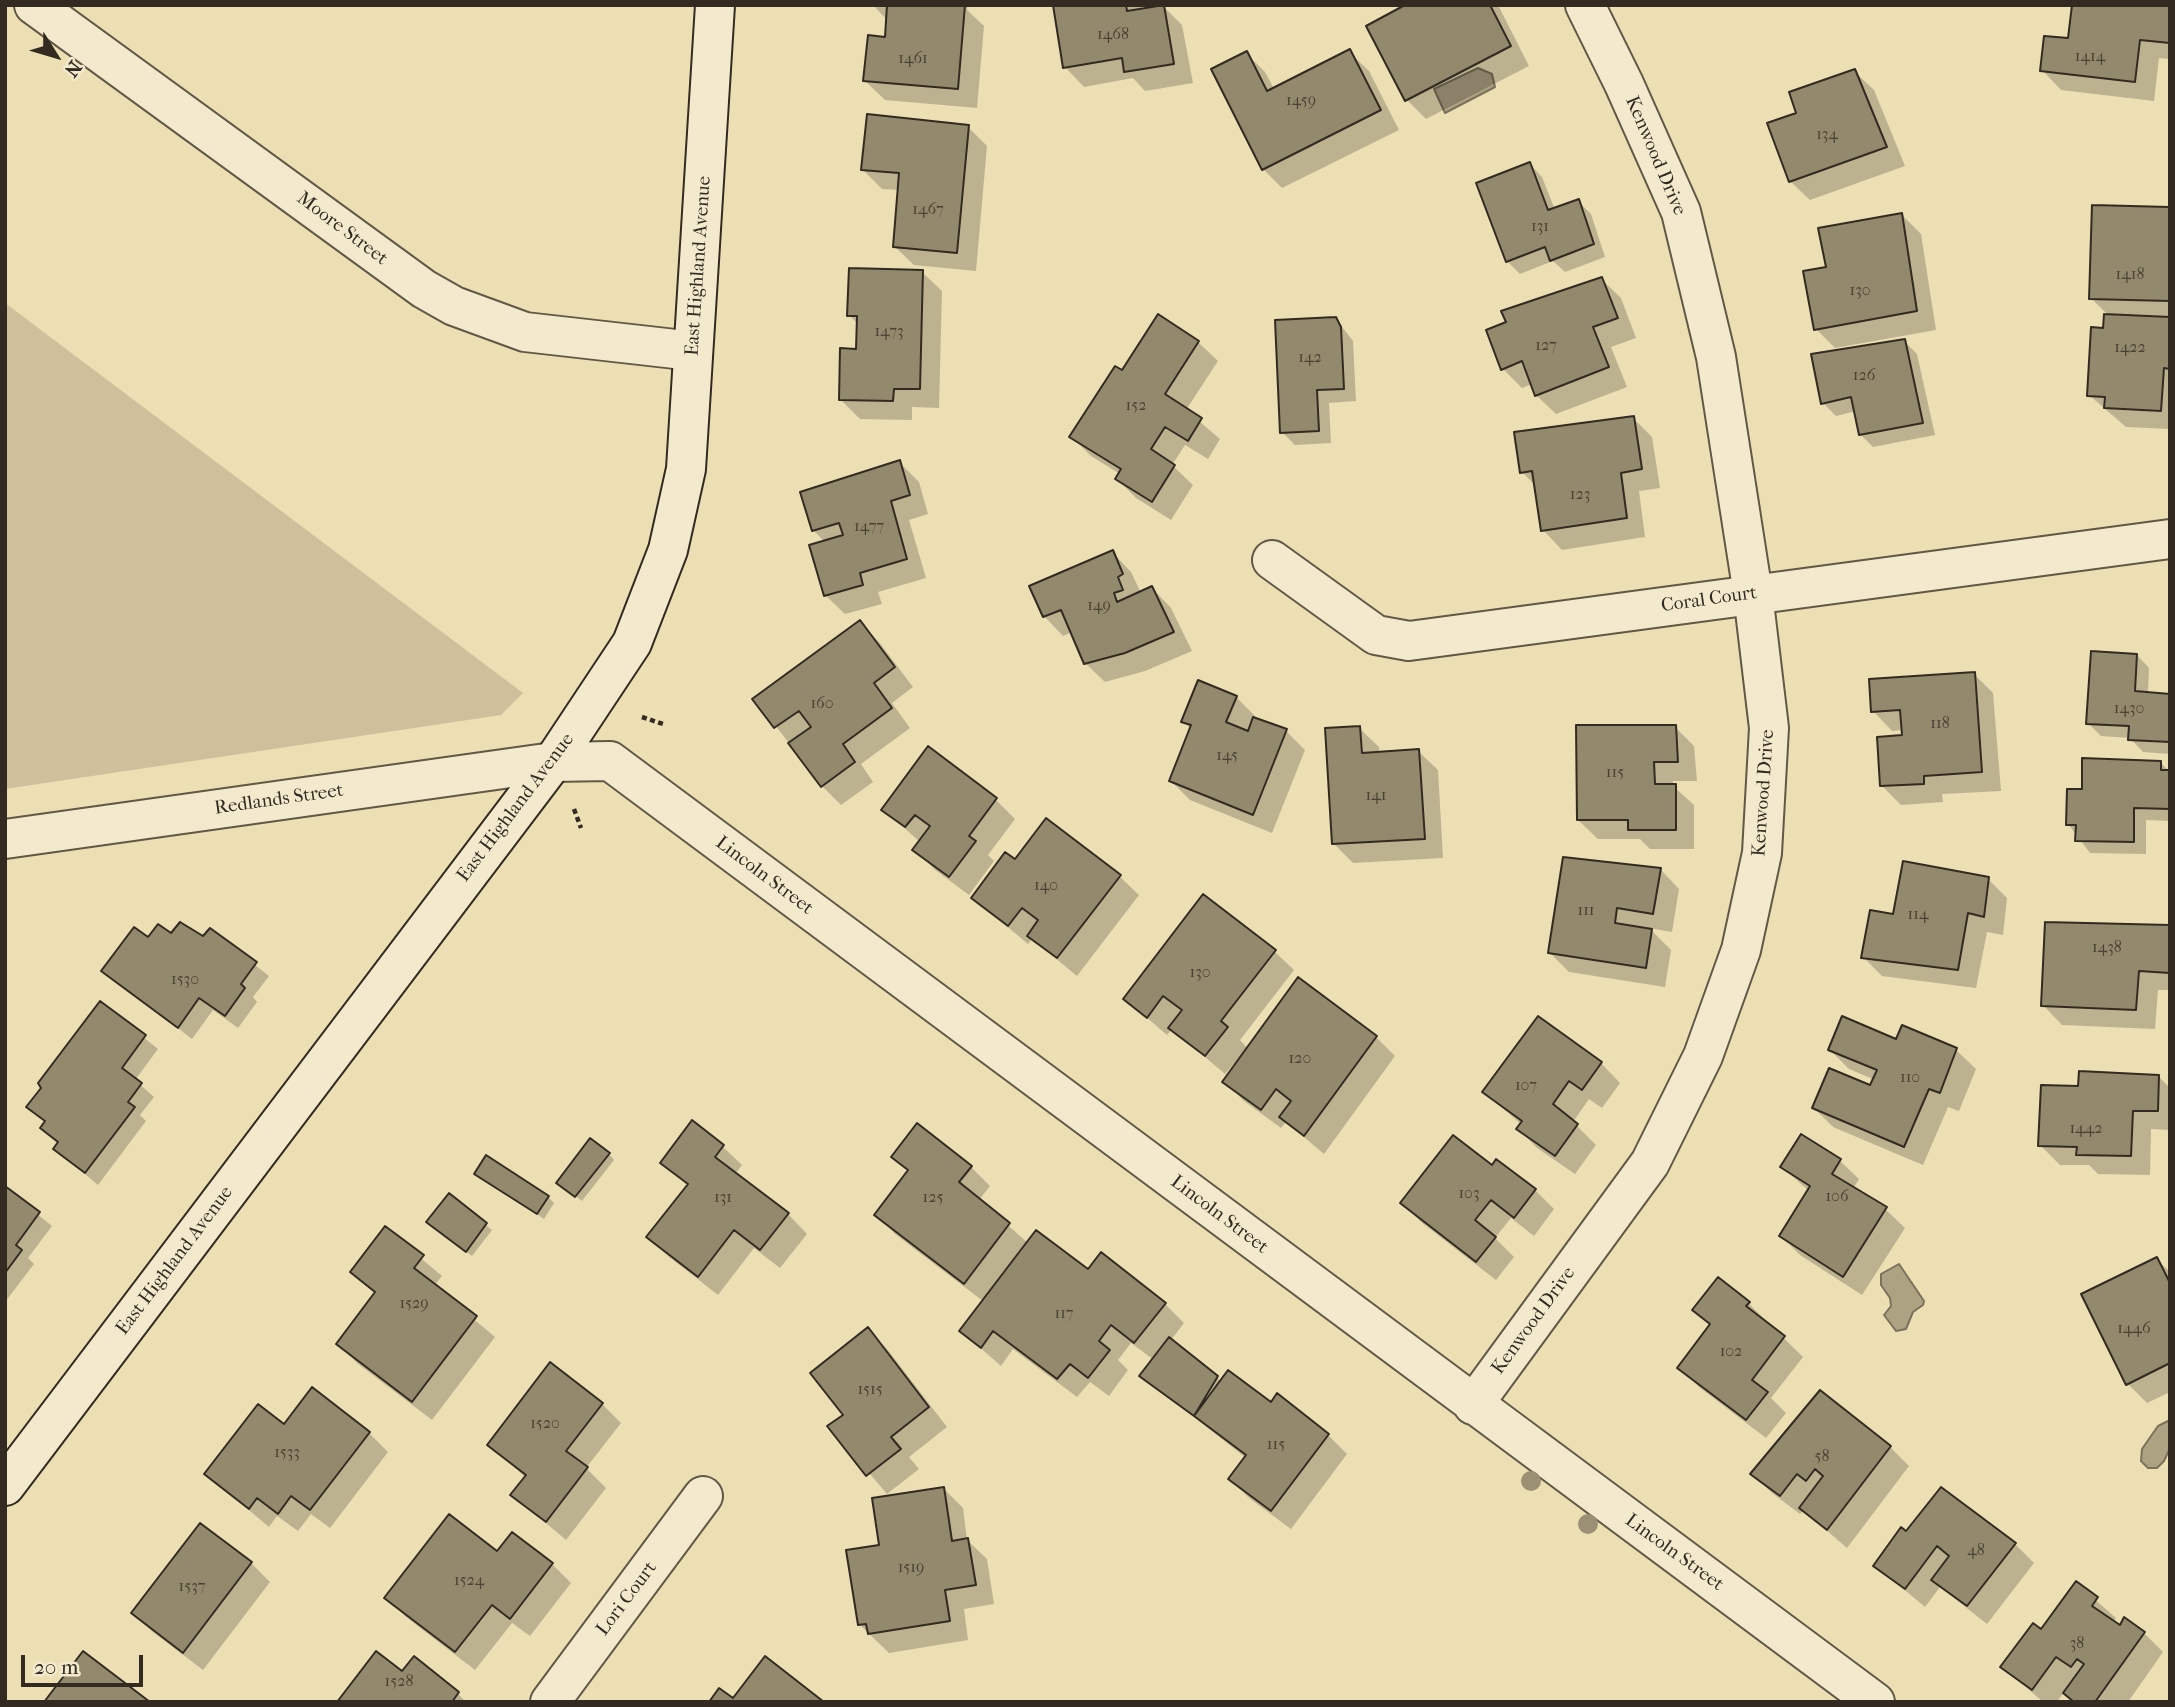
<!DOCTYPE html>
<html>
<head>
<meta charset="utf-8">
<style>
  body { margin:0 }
  #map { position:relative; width:2175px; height:1707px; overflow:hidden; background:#ecdfb4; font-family:"IM FELL French Canon",serif }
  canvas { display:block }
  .frame { position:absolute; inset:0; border:7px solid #332b21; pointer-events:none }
  .north { position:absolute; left:21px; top:21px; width:70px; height:70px; -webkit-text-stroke:5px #f3eace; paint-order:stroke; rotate:127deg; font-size:19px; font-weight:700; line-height:28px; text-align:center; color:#332b21 }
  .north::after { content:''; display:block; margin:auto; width:24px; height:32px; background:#332b21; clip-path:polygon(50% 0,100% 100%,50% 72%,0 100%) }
  .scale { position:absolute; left:21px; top:1655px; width:122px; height:32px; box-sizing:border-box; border:4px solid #332b21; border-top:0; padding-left:9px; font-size:21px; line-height:24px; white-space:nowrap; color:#332b21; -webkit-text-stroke:5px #f3eace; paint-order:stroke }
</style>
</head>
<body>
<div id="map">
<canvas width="2175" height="1707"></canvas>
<div class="frame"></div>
<div class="north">N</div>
<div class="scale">20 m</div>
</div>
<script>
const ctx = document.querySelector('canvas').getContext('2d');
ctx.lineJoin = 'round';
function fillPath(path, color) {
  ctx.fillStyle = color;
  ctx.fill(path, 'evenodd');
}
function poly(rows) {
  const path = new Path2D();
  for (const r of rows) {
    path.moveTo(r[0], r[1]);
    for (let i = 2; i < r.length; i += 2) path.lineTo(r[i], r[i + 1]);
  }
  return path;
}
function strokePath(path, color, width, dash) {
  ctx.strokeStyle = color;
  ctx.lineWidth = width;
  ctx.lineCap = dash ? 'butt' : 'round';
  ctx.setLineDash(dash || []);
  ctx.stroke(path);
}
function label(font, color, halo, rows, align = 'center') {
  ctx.font = font + ' "IM FELL French Canon",serif';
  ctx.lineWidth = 5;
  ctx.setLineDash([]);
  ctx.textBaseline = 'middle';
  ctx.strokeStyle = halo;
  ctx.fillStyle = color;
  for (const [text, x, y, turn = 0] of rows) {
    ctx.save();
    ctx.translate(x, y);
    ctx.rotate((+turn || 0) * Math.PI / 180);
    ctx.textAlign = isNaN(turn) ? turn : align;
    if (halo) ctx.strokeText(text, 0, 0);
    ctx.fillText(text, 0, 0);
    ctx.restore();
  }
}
const green = poly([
  [5,303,523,693,501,715,5,789]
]);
const water = poly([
  [1478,68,1492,74,1495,87,1445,113,1434,89,1478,68],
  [1899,1264,1924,1301,1923,1305,1913,1312,1906,1329,1896,1331,1884,1315,1891,1306,1890,1298,1881,1285,1881,1274,1899,1264],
  [2170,1420,2170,1448,2164,1461,2157,1468,2148,1468,2141,1461,2142,1449,2158,1426,2170,1420]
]);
const shadow = poly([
  [873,5,968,5,967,10,984,26,977,108,885,100,865,81,887,38,888,21],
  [1054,5,1141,5,1142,10,1163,6,1182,25,1193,83,1145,91,1133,78,1084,87,1065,67],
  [1409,5,1498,5,1529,66,1426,119,1407,100,1368,27],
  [2170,5,2170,59,2159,58,2154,101,2061,90,2042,70,2069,40],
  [1349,52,1369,71,1399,130,1282,188,1263,169,1246,53,1265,72,1274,89],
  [1854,71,1874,90,1905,166,1810,200,1790,181,1799,114],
  [968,127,987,146,976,271,914,265,894,246,899,190,882,189,863,170],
  [1530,164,1542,177,1555,210,1578,201,1591,214,1605,257,1565,272,1553,261,1520,274,1507,261],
  [2168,209,2170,429,2126,427,2089,395,2109,316,2091,298],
  [1901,214,1921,234,1936,330,1835,348,1816,329,1828,268],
  [922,272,942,291,939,408,912,407,912,420,860,419,840,399,858,351,859,325,849,315],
  [1601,279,1621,298,1636,338,1611,347,1627,387,1556,414,1536,395,1532,384,1522,388,1503,369],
  [1159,316,1198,342,1218,361,1186,410,1220,439,1208,459,1185,445,1172,465,1193,485,1171,520,1136,498,1117,479,1120,474,1091,456,1072,437,1123,373],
  [1336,319,1353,341,1356,401,1329,403,1331,443,1295,445,1282,432],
  [1904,341,1917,354,1935,435,1873,447,1861,435,1856,411,1836,416,1823,403],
  [1633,418,1652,437,1660,488,1639,491,1645,537,1562,550,1543,530,1536,486,1522,472],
  [899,462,919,482,928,514,909,520,926,578,878,592,882,604,845,614,825,595,825,542,813,530],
  [1112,552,1131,572,1141,593,1152,588,1171,608,1192,651,1145,671,1105,682,1085,663,1072,632,1063,636,1044,616],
  [860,622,879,642,913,687,892,703,910,728,861,764,873,782,841,805,822,786,755,699],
  [2137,655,2149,668,2148,694,2170,695,2170,754,2143,752,2130,738,2101,736,2088,723],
  [1974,674,1993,693,2001,791,1942,794,1943,802,1901,805,1882,786,1904,737,1903,730,1892,731,1873,711],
  [1236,697,1255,716,1254,720,1286,731,1305,750,1272,833,1190,800,1171,781,1191,729,1183,721],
  [1675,727,1694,746,1697,781,1673,781,1673,786,1694,805,1694,849,1650,849,1640,839,1598,839,1578,820],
  [1359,728,1379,747,1379,754,1418,751,1438,770,1443,858,1353,863,1334,844],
  [929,749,996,800,1015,819,988,855,994,861,969,895,934,869,915,849,920,842,883,809],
  [2160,762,2170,772,2170,821,2146,820,2146,854,2090,853,2068,824,2084,791],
  [1016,861,1119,876,1139,895,1077,976,1032,939,1028,944,973,898],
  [1660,869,1679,889,1672,932,1649,928,1671,950,1665,987,1569,972,1550,953],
  [1988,879,2007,898,2003,935,1987,932,1976,988,1882,976,1863,957,1894,916],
  [2170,927,2170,990,2158,990,2155,1029,2062,1025,2043,1005],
  [210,930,269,976,253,997,257,1002,238,1028,213,1010,192,1039,104,971,149,940,172,936,204,939],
  [1274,951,1294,970,1240,1040,1248,1049,1376,1037,1395,1056,1324,1154,1286,1122,1281,1128,1244,1101,1225,1082,1238,1063,1236,1061,1225,1074,1172,1029,1167,1035,1125,999],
  [101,1003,158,1049,135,1080,154,1097,140,1115,146,1121,98,1185,55,1149,59,1143,42,1128,46,1123,29,1107],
  [1538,1018,1601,1063,1620,1083,1602,1108,1589,1099,1573,1122,1596,1145,1575,1174,1537,1148,1518,1128,1521,1124,1484,1092],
  [1903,1027,1956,1050,1976,1069,1959,1111,1948,1107,1923,1165,1833,1127,1814,1108,1871,1088,1875,1080,1849,1069,1830,1050,1897,1041],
  [2159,1077,2170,1088,2170,1130,2151,1129,2150,1175,2098,1174,2089,1165,2060,1165,2040,1145,2080,1088],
  [918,1126,971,1167,990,1186,979,1200,1028,1243,1165,1304,1184,1323,1171,1340,1222,1382,1328,1435,1347,1454,1291,1529,1249,1498,1230,1479,1246,1458,1142,1376,1154,1360,1131,1343,1118,1360,1128,1370,1109,1396,1090,1382,1077,1397,1013,1349,1001,1366,961,1331,983,1301,895,1234,876,1214,909,1172,893,1157],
  [722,1146,742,1165,735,1174,788,1214,807,1234,780,1268,754,1248,718,1295,668,1256,649,1237,688,1186,663,1162],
  [609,1154,614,1160,582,1201,562,1185],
  [1839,1160,1859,1179,1853,1189,1885,1209,1905,1228,1862,1295,1800,1255,1781,1236,1809,1191,1782,1167],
  [1492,1167,1535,1190,1554,1209,1534,1236,1511,1218,1495,1238,1514,1257,1496,1280,1421,1222,1402,1203],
  [476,1174,548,1197,554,1203,544,1219],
  [5,1188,52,1226,28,1258,34,1264,5,1302],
  [449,1196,492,1230,472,1256,435,1228],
  [385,1228,442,1276,434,1286,495,1337,432,1420,357,1363,338,1344,376,1294,352,1272],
  [2156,1259,2170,1272,2170,1392,2147,1403,2128,1384],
  [1748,1303,1803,1357,1771,1398,1786,1413,1766,1438,1699,1387,1679,1367,1711,1327,1694,1310],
  [867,1330,887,1349,947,1427,909,1457,919,1469,887,1494,830,1427,845,1416],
  [602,1404,621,1423,586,1468,606,1488,566,1540,513,1495,526,1478,490,1445],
  [284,1426,369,1433,388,1452,330,1528,311,1514,298,1531,277,1516,269,1527,206,1474],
  [1890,1447,1909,1466,1847,1548,1803,1510,1800,1514,1772,1493,1752,1474],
  [944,1489,963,1508,967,1540,987,1559,994,1604,964,1609,968,1640,889,1653,859,1624,881,1546],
  [1907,1534,2015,1544,2034,1563,1987,1624,1940,1587,1925,1607,1876,1566],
  [497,1553,552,1564,571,1583,530,1636,512,1623,475,1670,406,1617,387,1598],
  [251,1563,270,1582,203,1670,153,1632,133,1613],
  [2076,1583,2116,1618,2113,1622,2144,1633,2163,1652,2128,1702,2074,1702,2064,1692,2057,1702,2043,1702,2003,1667,2042,1631],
  [402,1674,458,1694,466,1702,340,1702]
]);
const building = poly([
  [887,5,965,5,958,89,863,81,868,35,885,37,887,5],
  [1053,5,1126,5,1127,11,1164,5,1174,64,1124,72,1122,58,1063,68,1053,5],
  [1405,5,1490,5,1511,46,1405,101,1366,26,1405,5],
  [2072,5,2170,5,2170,43,2140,40,2135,82,2040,71,2044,36,2068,38,2072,5],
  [1350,49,1381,110,1262,170,1211,69,1247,51,1267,91,1350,49],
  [1855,69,1887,147,1789,182,1767,123,1796,113,1789,92,1855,69],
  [867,114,969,125,957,253,893,247,899,173,861,170,867,114],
  [1530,162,1548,210,1579,199,1594,244,1550,261,1545,247,1506,262,1476,183,1530,162],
  [2092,205,2169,207,2170,301,2089,299,2092,205],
  [1902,213,1917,311,1814,330,1803,271,1826,267,1818,228,1902,213],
  [849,268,923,270,920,389,894,389,893,401,839,400,840,348,856,349,857,316,847,316,849,268],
  [1602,277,1618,318,1593,327,1609,367,1535,396,1522,361,1501,370,1486,330,1506,322,1501,311,1602,277],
  [1158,314,1199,341,1165,394,1202,418,1188,441,1165,427,1151,449,1175,465,1152,502,1115,479,1121,469,1069,437,1115,366,1122,370,1158,314],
  [2104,314,2170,317,2170,369,2164,368,2161,411,2104,408,2105,397,2087,396,2091,327,2103,328,2104,314],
  [1336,317,1341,327,1344,389,1317,390,1319,431,1280,433,1275,320,1336,317],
  [1905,339,1923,423,1859,435,1851,397,1821,404,1811,354,1905,339],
  [1634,416,1642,469,1621,473,1627,518,1541,531,1532,471,1520,473,1514,432,1634,416],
  [900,460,910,495,891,501,907,559,860,573,863,585,824,596,809,545,843,535,839,523,812,531,800,492,900,460],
  [1113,550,1123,574,1118,577,1123,590,1114,593,1117,602,1152,586,1174,632,1125,653,1084,664,1061,610,1043,617,1029,586,1113,550],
  [860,620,895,667,874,683,892,708,843,744,855,762,821,787,788,743,811,727,799,711,774,728,752,699,860,620],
  [2091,651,2137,654,2135,691,2170,694,2170,742,2128,740,2129,726,2086,724,2091,651],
  [1975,672,1982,772,1924,776,1924,784,1880,786,1877,737,1902,735,1900,710,1871,712,1869,679,1975,672],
  [1198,680,1237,696,1226,722,1248,731,1253,717,1287,729,1253,815,1169,781,1191,725,1181,722,1198,680],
  [1576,725,1676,725,1678,762,1654,762,1655,784,1676,784,1676,830,1628,830,1628,820,1577,820,1576,725],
  [1360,726,1362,753,1419,749,1425,839,1332,844,1325,728,1360,726],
  [928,746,997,798,969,836,976,841,949,877,912,850,930,826,915,815,905,827,881,810,928,746],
  [2082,758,2161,761,2161,770,2170,770,2170,809,2134,808,2134,842,2075,841,2076,825,2066,825,2067,789,2082,789,2082,758],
  [1046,818,1121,875,1057,958,1027,936,1038,920,1022,908,1008,926,971,898,1005,852,1015,859,1046,818],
  [1563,857,1661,868,1653,914,1617,908,1615,923,1652,929,1646,968,1548,953,1563,857],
  [1903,861,1989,877,1984,917,1968,913,1958,970,1861,958,1870,910,1893,914,1903,861],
  [1203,894,1276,950,1221,1021,1228,1027,1205,1056,1168,1028,1182,1010,1163,996,1147,1018,1123,999,1203,894],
  [180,922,203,936,210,928,257,962,241,984,245,988,225,1016,199,998,178,1028,101,971,134,927,148,937,158,924,171,933,180,922],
  [2045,922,2170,925,2170,973,2139,971,2136,1010,2041,1006,2045,922],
  [1298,977,1377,1036,1304,1136,1279,1117,1291,1101,1276,1089,1261,1110,1222,1082,1298,977],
  [100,1001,146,1035,122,1068,142,1083,128,1102,135,1107,85,1173,53,1149,58,1142,40,1128,45,1121,26,1107,41,1088,38,1083,100,1001],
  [1538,1016,1602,1062,1582,1090,1569,1081,1553,1104,1578,1124,1555,1156,1516,1129,1522,1121,1482,1092,1538,1016],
  [1842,1016,1896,1039,1902,1025,1957,1048,1940,1093,1929,1089,1904,1147,1812,1108,1829,1068,1870,1085,1877,1070,1828,1050,1842,1016],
  [2079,1071,2159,1075,2158,1111,2133,1111,2131,1156,2076,1155,2077,1147,2038,1146,2041,1085,2078,1086,2079,1071],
  [692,1120,724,1145,715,1157,789,1213,760,1250,734,1230,698,1277,646,1237,688,1184,660,1163,692,1120],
  [917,1123,972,1166,959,1182,1010,1223,964,1284,874,1215,908,1170,891,1157,917,1123],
  [1801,1134,1841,1159,1832,1174,1887,1207,1843,1277,1779,1236,1810,1186,1780,1167,1801,1134],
  [1453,1135,1492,1165,1496,1159,1536,1189,1514,1218,1491,1200,1475,1220,1496,1237,1476,1262,1400,1203,1453,1135],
  [590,1138,610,1153,575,1197,556,1183,590,1138],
  [486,1155,549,1196,537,1214,474,1174,486,1155],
  [5,1186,40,1212,16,1245,22,1250,5,1273,5,1186],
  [449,1193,487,1223,466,1252,426,1222,449,1193],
  [385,1226,424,1255,414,1268,477,1316,412,1402,336,1344,375,1292,350,1272,385,1226],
  [1036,1230,1088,1269,1101,1252,1166,1303,1134,1343,1111,1325,1099,1341,1110,1350,1088,1378,1070,1364,1057,1379,993,1331,981,1348,959,1331,1036,1230],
  [2157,1257,2170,1283,2170,1363,2126,1385,2081,1294,2157,1257],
  [1718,1277,1750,1302,1746,1306,1785,1336,1752,1380,1768,1392,1746,1420,1677,1368,1710,1324,1692,1310,1718,1277],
  [868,1327,929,1407,891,1437,901,1449,866,1476,827,1426,843,1415,810,1373,868,1327],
  [1169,1337,1218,1376,1194,1416,1139,1376,1169,1337],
  [550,1362,603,1403,566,1451,588,1467,546,1522,510,1495,526,1475,487,1445,550,1362],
  [1228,1370,1271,1402,1277,1393,1329,1434,1271,1511,1228,1479,1246,1455,1194,1416,1228,1370],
  [312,1387,370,1432,310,1510,291,1496,278,1514,257,1498,249,1509,204,1474,258,1404,284,1424,312,1387],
  [1820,1390,1891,1446,1827,1530,1799,1508,1823,1476,1815,1469,1806,1481,1797,1474,1780,1496,1750,1474,1820,1390],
  [944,1487,952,1541,968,1538,976,1585,945,1590,950,1621,868,1634,866,1624,858,1625,846,1550,879,1545,872,1498,944,1487],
  [1941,1487,2016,1543,1967,1606,1931,1580,1949,1556,1937,1546,1905,1589,1873,1566,1901,1527,1906,1531,1941,1487],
  [449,1514,497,1551,512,1532,553,1563,510,1619,492,1605,455,1652,384,1598,449,1514],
  [200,1523,252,1562,183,1653,131,1613,200,1523],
  [2076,1581,2098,1597,2092,1606,2120,1625,2124,1617,2145,1632,2095,1702,2074,1702,2063,1693,2084,1664,2077,1659,2071,1667,2056,1657,2032,1690,2000,1667,2033,1623,2041,1629,2076,1581],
  [83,1651,150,1702,44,1702,83,1651],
  [376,1651,402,1671,414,1656,459,1692,452,1702,337,1702,376,1651],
  [765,1656,824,1702,709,1702,719,1688,733,1698,765,1656]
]);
const path = poly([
  [642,717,663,724],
  [574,809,581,828]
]);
const street = poly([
  [34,5,424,289,454,306,525,332,693,351],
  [1272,560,1376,635,1409,641,2170,539],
  [5,839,553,762,610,761,1875,1702],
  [1473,1405,1650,1163,1703,1056,1741,950,1762,853,1769,728,1753,594,1716,357,1681,212,1624,84,1585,5],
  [550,1702,703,1496]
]);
const secondary = poly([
  [5,1486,553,762,632,643,668,550,686,469,715,5]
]);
const trees = [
  [1531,1481],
  [1588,1524]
];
const numberNames = [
  ["1468",1113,35],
  ["1414",2090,57],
  ["1461",913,59],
  ["1459",1301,101],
  ["134",1827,135],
  ["1467",928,210],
  ["131",1540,227],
  ["1418",2130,275],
  ["130",1860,291],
  ["1473",889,332],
  ["127",1546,346],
  ["1422",2130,348],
  ["142",1310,358],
  ["126",1864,376],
  ["152",1136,406],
  ["123",1580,495],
  ["1477",869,527],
  ["149",1099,606],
  ["160",822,704],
  ["1430",2129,709],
  ["118",1940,724],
  ["145",1227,756],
  ["115",1615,773],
  ["141",1376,796],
  ["140",1046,886],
  ["111",1586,911],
  ["114",1918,915],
  ["1438",2107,948],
  ["130",1200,973],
  ["1530",185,980],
  ["120",1300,1059],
  ["110",1910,1078],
  ["107",1526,1086],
  ["1442",2086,1129],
  ["103",1469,1194],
  ["106",1837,1197],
  ["131",723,1198],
  ["125",933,1198],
  ["1529",414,1304],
  ["117",1064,1314],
  ["1446",2134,1329],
  ["102",1731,1352],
  ["1515",870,1390],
  ["1520",545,1424],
  ["115",1276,1445],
  ["1533",287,1453],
  ["58",1822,1457],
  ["48",1976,1551],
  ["1519",911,1568],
  ["1524",469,1581],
  ["1537",192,1587],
  ["38",2077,1644],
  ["1528",399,1682]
];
const streetNames = [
  ["Kenwood Drive",1655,156,67],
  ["Moore Street",342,229,37],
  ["East Highland Avenue",699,266,-86],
  ["Coral Court",1709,600,-8],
  ["Kenwood Drive",1764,793,-86],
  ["Redlands Street",279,800,-8],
  ["East Highland Avenue",516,808,-53],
  ["Lincoln Street",764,876,37],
  ["Lincoln Street",1219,1215,37],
  ["East Highland Avenue",175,1261,-53],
  ["Kenwood Drive",1534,1321,-54],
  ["Lincoln Street",1674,1553,36],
  ["Lori Court",627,1599,-53]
];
fillPath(green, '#cdc09b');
fillPath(water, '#ada282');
strokePath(water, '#7c725b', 2);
fillPath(shadow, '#0003');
fillPath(building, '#93896d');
strokePath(building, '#332b21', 2);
strokePath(street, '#615846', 42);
strokePath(secondary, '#332b21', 42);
strokePath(path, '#332b21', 4.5, [5, 3.5]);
strokePath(street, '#f3eace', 38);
strokePath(secondary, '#f3eace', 38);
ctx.fillStyle = '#9c9074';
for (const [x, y] of trees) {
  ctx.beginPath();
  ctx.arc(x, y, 10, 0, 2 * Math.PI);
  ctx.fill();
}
label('16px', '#4b4234', null, numberNames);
label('19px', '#332b21', '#f3eace', streetNames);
</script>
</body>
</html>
